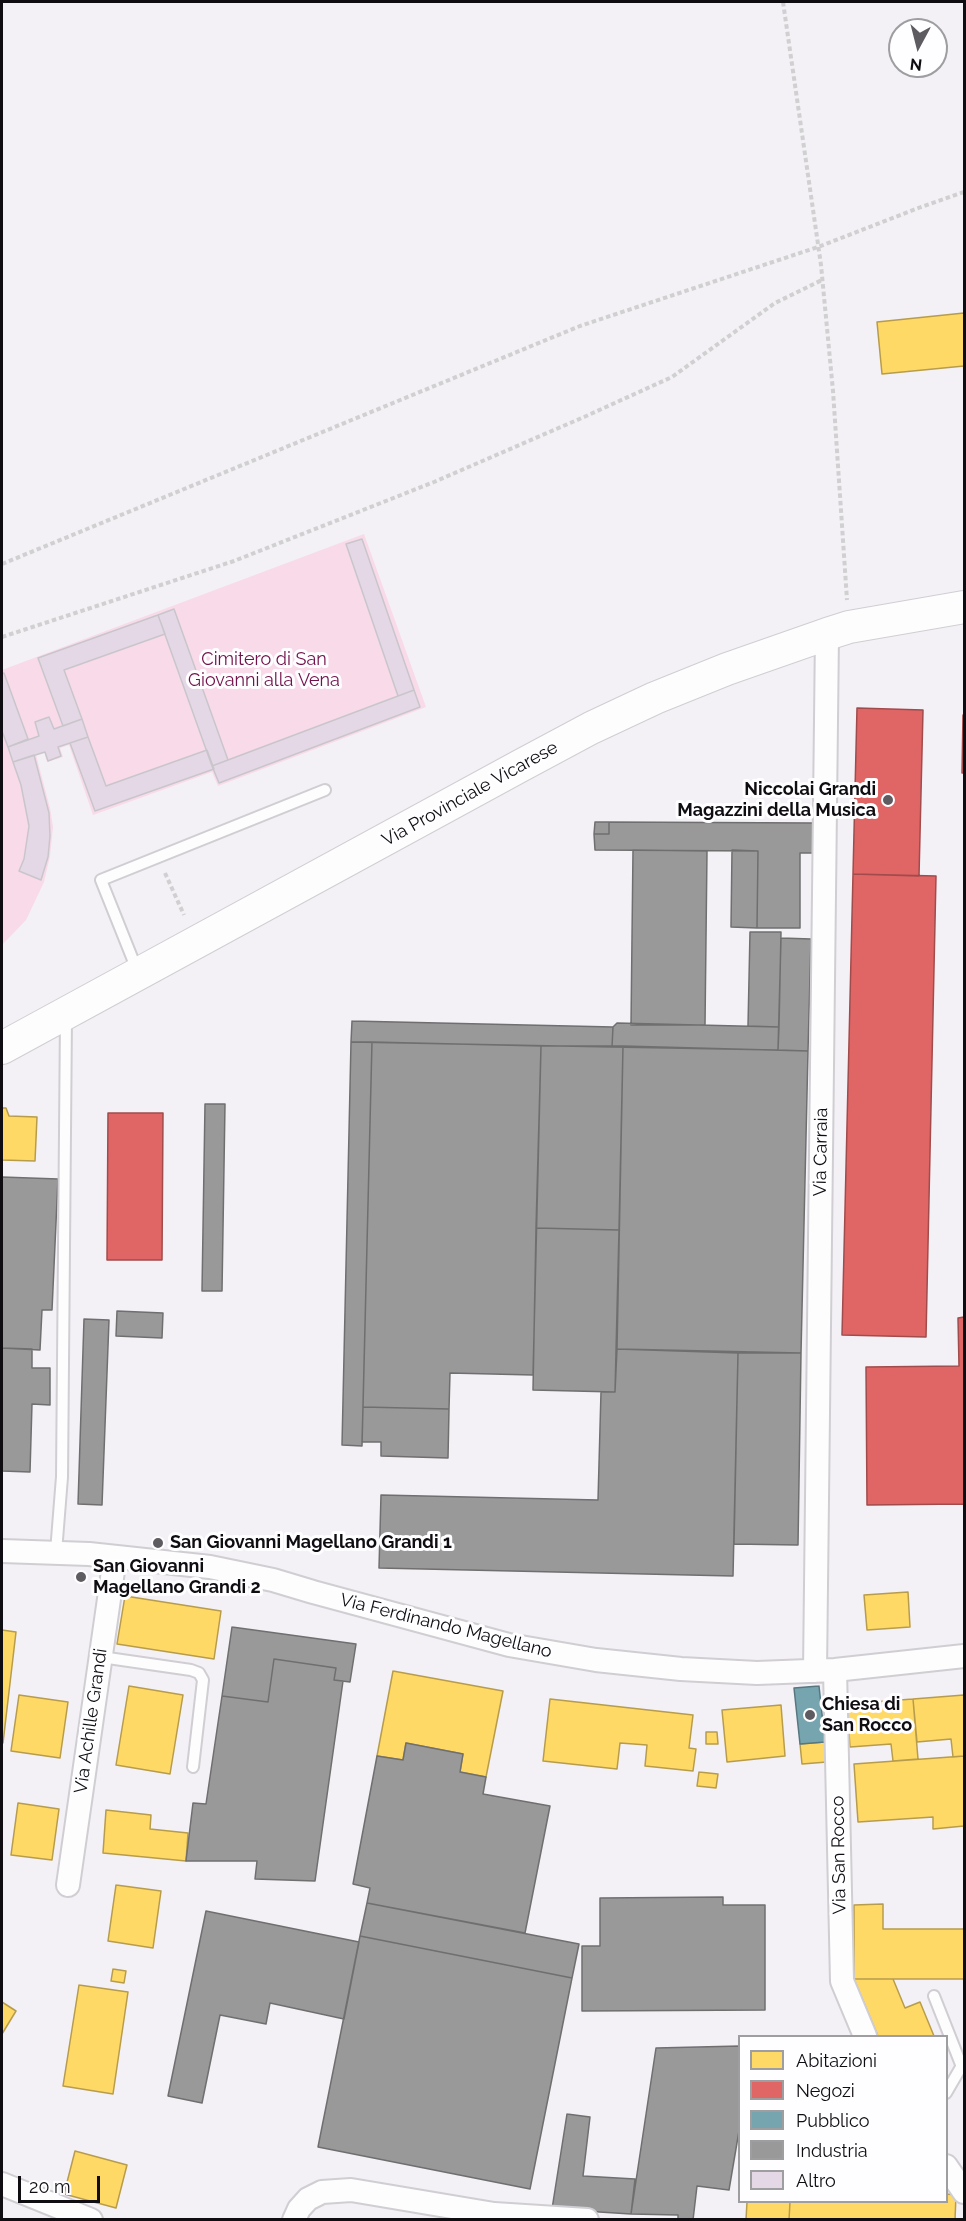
<!DOCTYPE html>
<html>
<head>
<meta charset="utf-8">
<style>
  body { margin:0 }
  #map { position:relative; width:966px; height:2221px; overflow:hidden; background:#f3f0f6; font-family:Raleway,sans-serif }
  canvas { display:block }
  .frame { position:absolute; inset:0; border:3px solid #0f0d11; pointer-events:none }
  .legend { position:absolute; left:738px; top:2035px; width:210px; height:168px; box-sizing:border-box; background:#fefdff; border:2px solid #9e9da0; margin:0; padding:8px 10px; list-style:none; font-size:18px; color:#0f0d11 }
  .legend li { display:flex; align-items:center; gap:12px; height:30px }
  .legend b { width:30px; border:2px solid #9e9da0 }
  .north { position:absolute; left:888px; top:18px; width:60px; height:60px; box-sizing:border-box; background:#fefdff; border:2px solid #9e9da0; border-radius:50%; rotate:187deg; font-size:16px; font-weight:700; line-height:24px; text-align:center; color:#0f0d11 }
  .north::after { content:''; display:block; margin:auto; width:21px; height:27px; background:#5f5c61; clip-path:polygon(50% 0,100% 100%,50% 72%,0 100%) }
  .scale { position:absolute; left:18px; top:2176px; width:82px; height:27px; box-sizing:border-box; border:3px solid #0f0d11; border-top:0; padding-left:8px; font-size:18px; line-height:21px; white-space:nowrap; color:#0f0d11; -webkit-text-stroke:4px #fefdff; paint-order:stroke }
</style>
</head>
<body>
<div id="map">
<canvas width="966" height="2221"></canvas>
<div class="frame"></div>
<ul class="legend">
<li><b style="height:16px;background:#ffd966"></b>Abitazioni</li>
<li><b style="height:16px;background:#e06666"></b>Negozi</li>
<li><b style="height:16px;background:#76a5af"></b>Pubblico</li>
<li><b style="height:16px;background:#999"></b>Industria</li>
<li><b style="height:16px;background:#e5d8e6"></b>Altro</li>
</ul>
<div class="north">N</div>
<div class="scale">20 m</div>
</div>
<script>
const ctx = document.querySelector('canvas').getContext('2d');
ctx.lineJoin = 'round';
function fillPath(path, color) {
  ctx.fillStyle = color;
  ctx.fill(path, 'evenodd');
}
function poly(rows) {
  const path = new Path2D();
  for (const r of rows) {
    path.moveTo(r[0], r[1]);
    for (let i = 2; i < r.length; i += 2) path.lineTo(r[i], r[i + 1]);
  }
  return path;
}
function strokePath(path, color, width, dash) {
  ctx.strokeStyle = color;
  ctx.lineWidth = width;
  ctx.lineCap = dash ? 'butt' : 'round';
  ctx.setLineDash(dash || []);
  ctx.stroke(path);
}
function label(font, color, halo, rows, align = 'center') {
  ctx.font = font + ' Raleway,sans-serif';
  ctx.lineWidth = 6;
  ctx.setLineDash([]);
  ctx.textBaseline = 'middle';
  ctx.strokeStyle = halo;
  ctx.fillStyle = color;
  for (const [text, x, y, turn = 0] of rows) {
    ctx.save();
    ctx.translate(x, y);
    ctx.rotate((+turn || 0) * Math.PI / 180);
    ctx.textAlign = isNaN(turn) ? turn : align;
    if (halo) ctx.strokeText(text, 0, 0);
    ctx.fillText(text, 0, 0);
    ctx.restore();
  }
}
const green = poly([
  [364,534,426,707,218,786,212,772,93,815,69,745,60,748,63,757,47,762,44,752,36,755,50,808,53,827,50,856,44,882,26,920,2,945,2,670]
]);
const homes = poly([
  [964,313,964,366,882,374,877,322,964,313],
  [2,1108,6,1108,9,1116,37,1117,35,1161,2,1160,2,1108],
  [908,1592,910,1627,867,1630,864,1595,908,1592],
  [125,1596,221,1611,214,1659,117,1644,125,1596],
  [2,1630,16,1632,3,1743,2,1743,2,1630],
  [393,1671,503,1691,486,1777,460,1772,463,1754,406,1743,403,1760,377,1756,393,1671],
  [129,1686,183,1695,170,1774,116,1765,129,1686],
  [19,1695,68,1702,60,1758,11,1751,19,1695],
  [964,1695,964,1756,953,1757,951,1739,917,1742,913,1699,964,1695],
  [550,1699,693,1715,689,1748,696,1749,693,1771,645,1766,647,1745,620,1743,617,1769,543,1761,550,1699],
  [913,1699,918,1759,893,1761,891,1744,850,1747,847,1704,913,1699],
  [781,1705,785,1756,727,1762,722,1710,781,1705],
  [706,1732,717,1732,718,1744,706,1744,706,1732],
  [825,1742,827,1762,802,1764,800,1744,825,1742],
  [964,1756,964,1826,933,1829,933,1817,858,1822,854,1764,964,1756],
  [699,1772,718,1774,716,1788,697,1786,699,1772],
  [18,1803,59,1809,52,1860,11,1855,18,1803],
  [106,1810,151,1815,150,1829,188,1833,186,1861,103,1853,106,1810],
  [116,1885,161,1891,153,1948,108,1941,116,1885],
  [883,1904,883,1929,964,1929,964,1979,854,1979,854,1905,883,1904],
  [113,1969,126,1971,124,1983,111,1981,113,1969],
  [854,1979,893,1979,905,2008,920,2002,934,2036,878,2036,854,1979],
  [79,1985,128,1992,113,2094,63,2086,79,1985],
  [2,2002,16,2011,2,2034,2,2002],
  [75,2151,127,2165,116,2208,64,2194,75,2151],
  [946,2194,956,2195,955,2220,789,2220,790,2202,946,2202,946,2194],
  [747,2202,790,2202,789,2220,746,2220,747,2202]
]);
const shops = poly([
  [857,708,923,710,919,876,853,874,857,708],
  [963,715,964,715,964,773,962,773,963,715],
  [853,874,936,876,926,1337,842,1335,853,874],
  [108,1113,163,1113,162,1260,107,1260,108,1113],
  [964,1317,964,1533,964,1504,867,1505,866,1367,959,1366,958,1318,964,1317]
]);
const public = poly([
  [819,1686,825,1742,800,1744,794,1688,819,1686]
]);
const industry = poly([
  [595,822,609,822,609,834,594,834,595,822],
  [609,822,813,823,813,853,800,853,800,928,757,928,758,851,595,850,594,834,609,834,609,822],
  [633,850,707,851,705,1025,631,1025,633,850],
  [732,850,758,851,757,928,731,927,732,850],
  [750,932,781,932,779,1027,748,1026,750,932],
  [781,938,811,939,808,1051,778,1050,781,938],
  [352,1021,613,1027,612,1047,351,1042,352,1021],
  [617,1023,779,1027,778,1050,612,1047,613,1027,617,1023],
  [351,1042,372,1042,362,1446,342,1445,351,1042],
  [372,1042,541,1046,533,1375,450,1373,449,1409,363,1407,372,1042],
  [541,1046,623,1046,619,1230,536,1228,541,1046],
  [623,1046,808,1051,801,1353,617,1349,623,1046],
  [205,1104,225,1104,222,1291,202,1291,205,1104],
  [2,1177,58,1179,52,1310,42,1310,40,1350,2,1348,2,1177],
  [536,1228,619,1230,615,1392,533,1390,536,1228],
  [117,1311,163,1313,162,1338,116,1336,117,1311],
  [84,1319,109,1320,102,1505,78,1504,84,1319],
  [2,1348,32,1349,32,1368,50,1368,50,1405,32,1404,30,1472,2,1471,2,1348],
  [617,1349,738,1353,733,1576,379,1568,381,1495,598,1500,601,1392,615,1392,617,1349],
  [738,1353,801,1353,798,1545,734,1544,738,1353],
  [363,1407,449,1409,448,1458,381,1456,381,1442,362,1442,363,1407],
  [232,1627,356,1644,350,1682,334,1680,336,1668,274,1659,268,1702,222,1696,232,1627],
  [274,1659,336,1668,334,1680,343,1681,315,1881,255,1879,257,1861,186,1861,193,1803,206,1804,222,1696,268,1702,274,1659],
  [406,1743,463,1754,460,1772,486,1777,483,1794,550,1806,525,1933,367,1903,370,1888,353,1884,377,1756,403,1760,406,1743],
  [723,1897,723,1905,765,1905,765,2010,582,2011,582,1946,600,1946,600,1898,723,1897],
  [367,1903,579,1944,572,1978,360,1936,367,1903],
  [206,1911,359,1942,344,2019,270,2003,266,2024,220,2015,202,2103,168,2096,206,1911],
  [360,1936,572,1978,530,2189,318,2147,360,1936],
  [740,2046,740,2125,729,2190,697,2186,693,2220,678,2220,678,2215,631,2214,656,2048,740,2046],
  [567,2114,590,2117,583,2176,635,2179,631,2214,552,2209,567,2114]
]);
const building = poly([
  [362,539,414,690,398,696,346,544,362,539],
  [174,609,228,760,212,766,158,615,174,609],
  [158,615,165,634,64,670,82,719,63,726,38,658,158,615],
  [4,673,28,739,8,747,2,731,2,674,4,673],
  [414,690,420,707,219,783,212,766,414,690],
  [49,717,54,729,82,719,88,737,58,747,61,756,48,761,45,752,13,762,8,747,39,736,35,722,49,717],
  [88,737,106,786,207,750,214,769,95,811,70,743,88,737],
  [34,755,49,813,50,836,48,857,41,880,19,871,24,859,29,826,21,785,13,762,34,755]
]);
const path = poly([
  [783,2,821,265,833,391,847,600],
  [2,564,580,326,818,247,921,207,964,192],
  [2,637,234,561,434,482,584,417,672,377,775,303,822,280],
  [165,873,184,915]
]);
const service = poly([
  [137,970,101,880,325,790],
  [56,1552,62,1477,66,1017],
  [101,1657,191,1670,199,1673,203,1680,193,1767],
  [934,1996,962,2067],
  [946,2093,964,2062]
]);
const minor = poly([
  [2,1551,89,1554,210,1567,273,1580,313,1592,509,1645,596,1660,681,1669,757,1673,835,1670,964,1656],
  [835,1670,842,1981,865,2036],
  [815,1671,827,634],
  [68,1885,115,1557],
  [946,2166,964,2192],
  [2,2184,91,2220],
  [294,2220,299,2209,308,2199,322,2192,351,2190,494,2214,587,2220]
]);
const secondary = poly([
  [2,1048,520,766,591,728,655,698,727,669,827,634,849,627,964,607]
]);
const markers = [
  [888,800,6,"#5f5c61"],
  [158,1543,6,"#5f5c61"],
  [81,1577,6,"#5f5c61"],
  [810,1715,6,"#5f5c61"]
];
const parkNames = [
  ["Cimitero di San",264,660],
  ["Giovanni alla Vena",264,681]
];
const poiNames = [
  ["Niccolai Grandi",876,790,"right"],
  ["Magazzini della Musica",876,811,"right"],
  ["San Giovanni Magellano Grandi 1",170,1543],
  ["San Giovanni",93,1567],
  ["Magellano Grandi 2",93,1588],
  ["Chiesa di",822,1705],
  ["San Rocco",822,1726]
];
const streetNames = [
  ["Via Provinciale Vicarese",470,794,-29],
  ["Via Carraia",821,1152,-89],
  ["Via Ferdinando Magellano",446,1626,14],
  ["Via Achille Grandi",91,1721,-82],
  ["Via San Rocco",839,1855,-91]
];
fillPath(green, '#f8dae9');
fillPath(homes, '#ffd966');
strokePath(homes, '#b79c4c', 1.5);
fillPath(shops, '#e06666');
strokePath(shops, '#a14b4c', 1.5);
fillPath(public, '#76a5af');
strokePath(public, '#577780', 1.5);
fillPath(industry, '#999');
strokePath(industry, '#706f70', 1.5);
fillPath(building, '#e5d8e6');
strokePath(building, '#c9c6cb', 1.5);
strokePath(service, '#d0ced2', 14);
strokePath(minor, '#d0ced2', 26);
strokePath(secondary, '#d0ced2', 34);
strokePath(path, '#d0d0d1', 4, [4.5, 3]);
strokePath(service, '#fdfdfe', 10);
strokePath(minor, '#fdfdfe', 22);
strokePath(secondary, '#fdfdfe', 32);
for (const [x, y, r, color] of markers) {
  const dot = new Path2D();
  dot.arc(x, y, r, 0, 2 * Math.PI);
  ctx.fillStyle = color;
  ctx.fill(dot);
  strokePath(dot, '#fefdff', 2);
}
label('18px', '#711149', '#fefdff', parkNames);
label('bold 18px', '#0f0d11', '#fefdff', poiNames, 'left');
label('18px', '#0f0d11', '#fefdff', streetNames);
</script>
</body>
</html>
